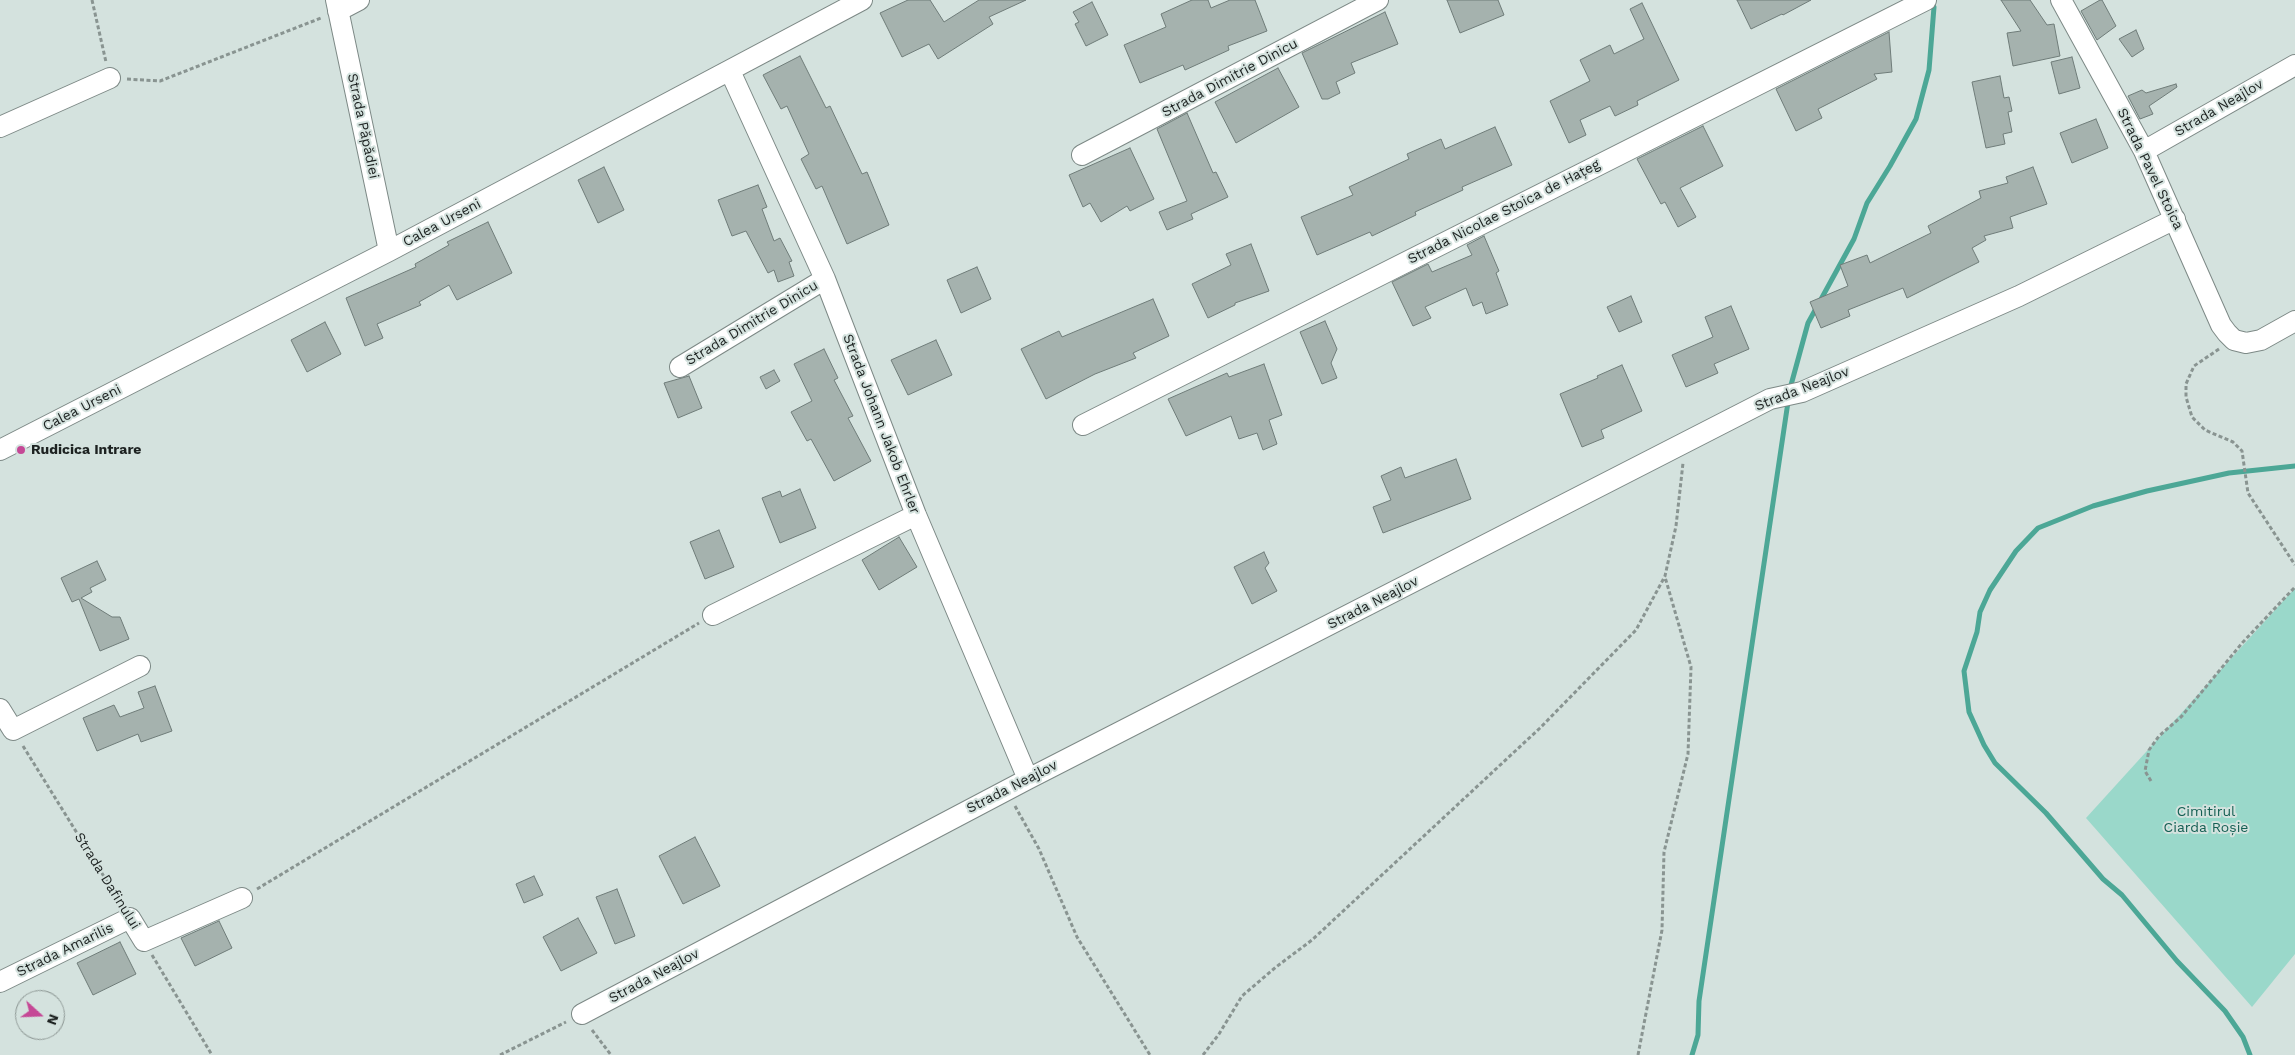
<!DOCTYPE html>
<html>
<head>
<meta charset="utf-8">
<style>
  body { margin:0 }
  #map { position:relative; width:2295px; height:1055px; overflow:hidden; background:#d4e2de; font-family:"Work Sans",sans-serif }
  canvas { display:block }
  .north { position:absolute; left:15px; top:990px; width:50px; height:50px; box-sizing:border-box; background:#d4e2de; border:1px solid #8b9592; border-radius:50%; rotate:110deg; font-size:14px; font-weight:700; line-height:20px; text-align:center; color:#1d2221 }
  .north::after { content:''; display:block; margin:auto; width:18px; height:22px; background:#c54896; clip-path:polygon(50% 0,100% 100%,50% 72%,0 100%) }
</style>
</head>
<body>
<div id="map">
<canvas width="2295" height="1055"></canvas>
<div class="north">N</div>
</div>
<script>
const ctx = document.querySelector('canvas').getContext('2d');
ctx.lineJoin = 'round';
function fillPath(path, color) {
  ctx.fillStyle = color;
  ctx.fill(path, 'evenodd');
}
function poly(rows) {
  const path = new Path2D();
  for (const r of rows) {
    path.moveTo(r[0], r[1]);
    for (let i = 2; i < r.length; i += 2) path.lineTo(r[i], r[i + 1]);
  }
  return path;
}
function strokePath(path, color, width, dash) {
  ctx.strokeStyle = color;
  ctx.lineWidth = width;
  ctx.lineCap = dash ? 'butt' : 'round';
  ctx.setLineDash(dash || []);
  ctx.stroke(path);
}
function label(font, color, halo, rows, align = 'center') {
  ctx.font = font + ' "Work Sans",sans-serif';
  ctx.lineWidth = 4;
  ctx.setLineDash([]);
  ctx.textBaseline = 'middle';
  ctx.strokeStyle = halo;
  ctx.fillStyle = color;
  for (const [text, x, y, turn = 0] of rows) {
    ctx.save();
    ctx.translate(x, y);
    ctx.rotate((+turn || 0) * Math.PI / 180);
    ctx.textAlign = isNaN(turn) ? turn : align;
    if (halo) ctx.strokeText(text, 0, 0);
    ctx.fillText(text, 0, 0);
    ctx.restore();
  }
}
const green = poly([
  [2295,588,2295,954,2252,1007,2086,818]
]);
const stream = poly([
  [1791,385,1808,323,1854,239,1867,203,1890,166,1916,119,1929,70,1934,7],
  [1692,1055,1698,1035,1699,1001,1788,402],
  [2250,1055,2243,1037,2225,1011,2177,961,2122,895,2103,879,2046,813,1995,763,1984,745,1969,712,1964,671,1977,632,1980,612,1990,590,2016,551,2038,528,2093,506,2147,491,2229,473,2295,466]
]);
const building = poly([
  [908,0,930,0,944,22,979,0,1026,0,989,17,993,24,938,59,929,44,902,57,880,13,908,0],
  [1192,0,1208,0,1211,8,1230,0,1255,0,1267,31,1228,46,1229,50,1185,70,1183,65,1140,83,1124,45,1166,27,1161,14,1192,0],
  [1447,0,1498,0,1504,15,1460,33,1447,0],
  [1737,0,1811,0,1783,15,1782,14,1751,29,1737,0],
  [2001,0,2030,0,2047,25,2054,24,2060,56,2013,66,2007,33,2021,31,2001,0],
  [2100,0,2102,0,2116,26,2097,40,2081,11,2100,0],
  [1092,2,1108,35,1086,46,1075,24,1079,22,1073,12,1092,2],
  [1642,3,1679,80,1637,101,1638,105,1615,116,1610,106,1580,120,1586,135,1569,143,1550,101,1590,81,1580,60,1610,45,1614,54,1644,39,1630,9,1642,3],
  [1385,12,1398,44,1351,63,1355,73,1336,82,1340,93,1328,99,1322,99,1302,53,1385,12],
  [2136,30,2144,49,2132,57,2119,39,2136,30],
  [1889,32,1892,72,1874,74,1877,79,1818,109,1822,118,1796,131,1776,89,1889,32],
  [800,56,826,108,830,106,862,174,867,172,889,225,847,244,822,186,816,189,801,159,809,154,787,106,781,109,763,75,800,56],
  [2072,57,2080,88,2059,94,2051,62,2072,57],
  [1278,68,1299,107,1236,143,1215,102,1278,68],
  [2000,76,2004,98,2009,97,2012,111,2008,112,2012,132,2003,134,2005,144,1986,148,1972,82,2000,76],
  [2176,84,2177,87,2149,106,2153,114,2140,119,2128,96,2142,90,2146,93,2176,84],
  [1187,113,1213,173,1216,172,1228,197,1191,214,1193,219,1167,230,1159,212,1187,201,1157,129,1187,113],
  [2096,119,2108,148,2072,163,2060,133,2096,119],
  [1703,126,1723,166,1680,188,1696,217,1678,227,1665,202,1661,204,1637,159,1703,126],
  [1495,127,1512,165,1462,187,1463,190,1415,212,1416,215,1372,236,1370,232,1317,255,1301,217,1353,195,1349,187,1409,159,1407,154,1441,139,1445,149,1495,127],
  [1130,148,1154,199,1130,211,1127,206,1101,222,1090,203,1083,207,1069,175,1130,148],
  [604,167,624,210,598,223,578,180,604,167],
  [2033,167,2047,204,2010,217,2013,228,1984,236,1986,240,1972,248,1979,262,1907,298,1903,288,1848,310,1850,316,1821,328,1810,302,1848,286,1840,265,1867,255,1870,263,1931,233,1928,226,1981,198,1979,191,2008,183,2006,177,2033,167],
  [758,185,767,207,762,209,774,241,780,238,792,261,789,262,794,276,778,282,774,270,768,273,746,231,732,236,718,200,758,185],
  [488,222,512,273,457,300,449,285,419,302,421,305,377,324,383,338,365,346,346,298,416,267,415,264,449,245,447,242,488,222],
  [1484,236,1499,271,1496,273,1508,305,1486,314,1482,302,1473,306,1466,288,1425,307,1431,318,1413,326,1392,282,1428,264,1432,272,1472,255,1467,245,1484,236],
  [1251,244,1269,291,1235,303,1235,305,1208,318,1192,284,1231,265,1226,254,1251,244],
  [977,267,991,299,961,313,947,280,977,267],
  [1631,296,1642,322,1619,332,1607,307,1631,296],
  [1153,299,1169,336,1133,353,1136,358,1095,374,1046,399,1021,349,1059,331,1062,337,1153,299],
  [1731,306,1749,349,1714,364,1718,373,1686,387,1672,355,1713,337,1705,317,1731,306],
  [1325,321,1337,349,1331,363,1337,378,1322,384,1300,332,1325,321],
  [325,322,341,354,307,372,291,340,325,322],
  [936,340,952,375,908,395,891,360,936,340],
  [824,349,838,378,834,380,853,416,848,418,871,461,834,481,811,439,807,441,791,412,812,401,794,364,824,349],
  [1264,364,1282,415,1269,420,1277,444,1263,450,1257,433,1239,439,1231,416,1186,436,1168,399,1227,373,1229,377,1264,364],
  [1622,365,1642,411,1601,430,1604,438,1582,447,1560,394,1598,378,1597,376,1622,365],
  [774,370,780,381,766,389,760,377,774,370],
  [689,376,702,408,678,418,664,383,689,376],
  [1456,459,1471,499,1383,533,1373,507,1391,500,1381,476,1401,467,1405,478,1456,459],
  [800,489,816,528,780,543,762,498,780,491,782,497,800,489],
  [719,530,734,567,705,579,690,542,719,530],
  [899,537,917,567,879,590,862,560,899,537],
  [1264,552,1269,563,1265,568,1277,591,1252,604,1234,567,1264,552],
  [97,561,106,580,90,588,92,592,81,598,112,617,120,617,129,639,100,651,79,599,72,602,61,578,97,561],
  [155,686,172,731,141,742,138,734,97,751,83,718,114,705,120,717,144,708,138,692,155,686],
  [695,837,720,886,683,904,659,856,695,837],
  [534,876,543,895,524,903,516,884,534,876],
  [617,889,635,936,615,944,596,897,617,889],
  [578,918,597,953,561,971,543,937,578,918],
  [219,921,232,948,195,966,181,938,219,921],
  [120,942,136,974,93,995,77,963,120,942]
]);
const path = poly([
  [92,0,106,62],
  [127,79,160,81,321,18],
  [2219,349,2194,366,2186,384,2186,397,2192,417,2205,430,2233,442,2242,451,2248,493,2295,565],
  [23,746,121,904],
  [2151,781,2145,771,2149,750,2159,736,2181,717,2243,642,2295,587],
  [1015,806,1039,849,1077,937,1150,1055],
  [257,889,699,623],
  [152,955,212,1055],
  [592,1030,611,1055],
  [500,1055,566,1022],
  [1203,1055,1219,1034,1242,996,1276,967,1312,940,1540,728,1636,630,1665,576,1676,526,1683,463],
  [1638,1055,1662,930,1664,852,1688,754,1691,667,1665,577]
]);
const minor = poly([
  [336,0,389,251],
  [2061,0,2144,151,2221,325,2227,333,2234,340,2246,343,2261,340,2295,321],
  [338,11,359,0],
  [730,71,825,279,916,515,1028,779],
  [0,127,110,78],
  [2144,151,2295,65],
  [1082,155,1378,0],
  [680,367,825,279],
  [1083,425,1926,0],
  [0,450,389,251,862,0],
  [713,615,916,515],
  [0,709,13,730,140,666],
  [0,982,130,918,144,941,242,898],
  [582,1014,1028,779,1770,399,1802,392,2019,296,2175,219]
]);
const markers = [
  [21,450,5,"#c54896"]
];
const streetNames = [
  ["Strada Dimitrie Dinicu",1230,78,-28],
  ["Strada Neajlov",2219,108,-30],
  ["Strada Păpădiei",363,126,78],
  ["Strada Pavel Stoica",2150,169,64],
  ["Strada Nicolae Stoica de Hațeg",1504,212,-27],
  ["Calea Urseni",442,223,-28],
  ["Strada Dimitrie Dinicu",752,323,-31],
  ["Strada Neajlov",1802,389,-21],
  ["Calea Urseni",82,408,-27],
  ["Strada Johann Jakob Ehrler",881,424,69],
  ["Strada Neajlov",1373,603,-27],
  ["Strada Neajlov",1012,787,-27],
  ["Strada Dafinului",107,881,58],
  ["Strada Amarilis",65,950,-26],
  ["Strada Neajlov",654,976,-28]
];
const poiNames = [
  ["Rudicica Intrare",31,450]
];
const parkNames = [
  ["Cimitirul",2206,812],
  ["Ciarda Roșie",2206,828]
];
fillPath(green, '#9ad8ca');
strokePath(stream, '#4ca796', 5);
fillPath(building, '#a5b2ae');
strokePath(building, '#6f7c79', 1);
strokePath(minor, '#7d8986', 22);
strokePath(path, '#899491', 3, [4, 2.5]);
strokePath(minor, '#fff', 20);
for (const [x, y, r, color] of markers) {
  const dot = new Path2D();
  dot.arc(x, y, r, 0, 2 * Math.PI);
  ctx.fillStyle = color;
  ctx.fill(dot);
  strokePath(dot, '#d4e2de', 2);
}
label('14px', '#1d2221', '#d4e2de', streetNames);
label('bold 14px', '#1d2221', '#d4e2de', poiNames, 'left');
label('14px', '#145f53', '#d4e2de', parkNames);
</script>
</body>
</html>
